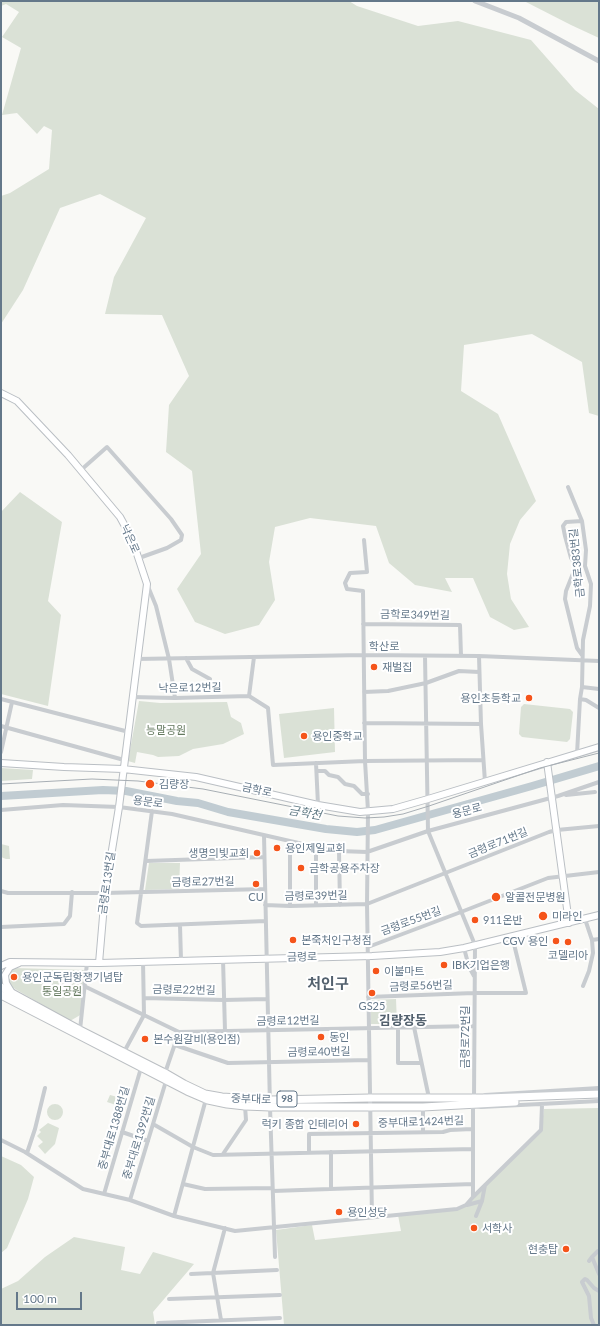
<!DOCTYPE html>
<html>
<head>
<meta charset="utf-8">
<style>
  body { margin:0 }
  #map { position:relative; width:600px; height:1326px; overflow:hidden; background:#f9f9f6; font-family:Lato,sans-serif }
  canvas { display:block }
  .frame { position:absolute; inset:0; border:2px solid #64788a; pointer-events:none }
  .scale { position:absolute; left:16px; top:1292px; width:66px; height:18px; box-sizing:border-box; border:2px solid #64788a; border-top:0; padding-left:5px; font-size:12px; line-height:14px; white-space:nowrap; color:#64788a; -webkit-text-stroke:3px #fff; paint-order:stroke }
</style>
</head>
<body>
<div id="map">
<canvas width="600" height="1326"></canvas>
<div class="frame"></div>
<div class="scale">100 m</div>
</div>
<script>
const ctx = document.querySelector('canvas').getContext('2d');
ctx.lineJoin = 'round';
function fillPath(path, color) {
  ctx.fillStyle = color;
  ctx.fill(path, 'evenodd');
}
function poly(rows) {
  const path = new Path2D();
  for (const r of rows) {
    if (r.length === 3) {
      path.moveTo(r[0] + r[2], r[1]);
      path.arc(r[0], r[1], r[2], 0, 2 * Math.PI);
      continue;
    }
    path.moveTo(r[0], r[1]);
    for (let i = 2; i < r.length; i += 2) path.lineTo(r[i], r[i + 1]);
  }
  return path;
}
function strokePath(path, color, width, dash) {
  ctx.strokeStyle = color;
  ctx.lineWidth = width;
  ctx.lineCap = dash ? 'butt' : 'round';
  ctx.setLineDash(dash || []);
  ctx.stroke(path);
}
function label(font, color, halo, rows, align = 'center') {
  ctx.font = font + ' Lato,"Noto Sans KR",sans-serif';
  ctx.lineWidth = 4;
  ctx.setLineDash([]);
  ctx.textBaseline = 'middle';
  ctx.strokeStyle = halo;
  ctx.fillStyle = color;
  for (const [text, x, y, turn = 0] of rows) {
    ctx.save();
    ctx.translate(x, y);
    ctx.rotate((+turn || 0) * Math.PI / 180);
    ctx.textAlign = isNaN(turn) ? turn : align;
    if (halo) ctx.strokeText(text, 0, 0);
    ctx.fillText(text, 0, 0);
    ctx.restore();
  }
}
const green = poly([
  [1,1,349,1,357,6,418,26,458,21,531,40,575,90,599,109,599,416,589,413,582,362,532,334,464,345,461,391,498,414,536,501,520,520,510,544,507,574,511,599,529,627,514,630,490,617,473,578,445,578,452,592,415,585,389,563,376,526,310,518,275,527,269,562,275,600,259,625,225,634,195,622,177,589,201,554,192,471,166,452,169,405,189,376,162,315,105,314,114,277,146,218,100,194,60,208,23,290,1,324,1,196,10,193,49,169,52,130,44,126,37,134,17,113,2,115,21,48,2,37,19,12,6,4,1,6],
  [524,1,599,1,599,38,571,25],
  [20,492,62,522,48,601,61,615,48,706,1,694,1,512],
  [139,701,160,703,227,702,231,717,241,723,244,734,223,744,193,749,179,756,158,757,153,755,137,752,135,763,128,761],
  [524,704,570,709,573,712,570,739,567,742,522,737,519,734,521,707],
  [334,708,335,752,284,758,279,714],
  [1,768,33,770,32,779,1,781],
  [1,844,9,846,10,859,6,859,1,857],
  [149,863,180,863,179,889,145,890],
  [13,968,86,970,82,1014,70,1021,10,986,7,980,9,973],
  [396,999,397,1024,371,1024,371,1000],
  [110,1095,125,1099,122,1107,107,1102],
  [55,1112,8],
  [599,1108,599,1325,284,1325,276,1230,312,1225,315,1240,401,1231,398,1215,457,1209,466,1205,541,1130,544,1109],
  [48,1123,59,1128,55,1144,45,1154,38,1146,43,1142,37,1136,41,1132,39,1130],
  [1,1156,21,1165,34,1177,28,1199,7,1248,1,1253],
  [74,1237,125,1247,121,1270,140,1274,153,1252,194,1264,153,1312,155,1325,1,1325,1,1289,18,1281,45,1257]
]);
const river = poly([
  [1,796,103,790,126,791,177,801,198,803,228,812,326,829,357,832,375,830,532,786,599,766]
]);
const minor = poly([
  [81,470,107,447,171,519,182,535,181,540,167,548,139,558],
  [568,487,582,521,586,550,585,566,591,584,590,606,583,640,582,687,580,699,577,754],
  [364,540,367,572,350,573,345,583,347,589,363,591,365,761,368,811,367,904,372,1217],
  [576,566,566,591,565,599,577,648,582,655],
  [576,566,571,558,565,536,563,526,566,522,582,521],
  [147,584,156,606,169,659,175,698],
  [363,624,460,625,461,656],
  [425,656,428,831,475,945,474,1098,475,1098],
  [479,656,481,724,485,782],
  [254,657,249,696,268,708,273,765,365,761,483,760],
  [186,658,192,669,210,679],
  [137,659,364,655,479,656,599,661],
  [582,687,599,689],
  [364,692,388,691,426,683,459,671,479,672],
  [132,697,175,698,249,696],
  [1,699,129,732],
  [580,699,586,700,599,708],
  [364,723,481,724],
  [1,726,124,760],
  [1,752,12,702],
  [316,763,318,805],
  [317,771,325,771,329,775,338,777,345,784,354,786,362,794,368,794],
  [566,795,595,792],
  [1,810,63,805,119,807,172,814,316,847,339,851,367,852,428,831,558,796,599,782],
  [152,811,137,923,141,926,266,921],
  [264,835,270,1107,275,1257],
  [290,841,290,906],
  [339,851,340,905],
  [146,861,264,857],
  [1,891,8,893,105,893,265,889],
  [265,905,290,906,367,904,549,832,557,830,599,826],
  [316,905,316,847],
  [180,925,181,960],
  [1,927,64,924,70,916,72,892],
  [592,940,599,939],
  [368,947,461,912,548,878,599,872],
  [464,948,469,967,474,976],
  [223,959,225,1031],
  [84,986,179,1032,474,1026],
  [583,986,589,971,593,953,592,940,585,919],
  [368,997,474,993,526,993,512,936],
  [144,998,224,1000,267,999],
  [398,1027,398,1063,421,1063],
  [414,1027,429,1098],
  [80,1030,87,963],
  [175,1045,228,1063,369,1060],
  [124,1052,144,1015,143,961],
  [165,1073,179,1032],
  [485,1095,599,1088],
  [153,1124,193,1147,213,1155,473,1149],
  [122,1132,148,1141],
  [423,1132,423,1107],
  [1,1140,25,1152,83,1189,130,1200,174,1216,235,1231,457,1209,466,1205,473,1197,541,1130,542,1105],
  [309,1152,309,1134,443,1132,450,1130,472,1129],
  [331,1152,331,1189],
  [27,1153,35,1129,45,1088],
  [223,1154,246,1120,245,1106],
  [183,1184,205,1189,272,1188],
  [273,1191,473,1184],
  [104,1194,141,1068],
  [473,1197,473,1105,481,1107,599,1101],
  [130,1200,166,1081],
  [467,1205,482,1201],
  [174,1216,206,1099],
  [476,1216,482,1201,485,1185],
  [592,1257,598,1251],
  [589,1261,592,1257,599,1274],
  [191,1274,277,1270],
  [169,1299,280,1295],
  [221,1320,213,1273,225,1228],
  [158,1323,280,1318],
  [594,1325,591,1318,589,1296,582,1282,585,1279,587,1280,594,1288,599,1291]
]);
const tertiary = poly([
  [475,1,519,18,599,61]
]);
const secondary = poly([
  [1,393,17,401,68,455,120,517,132,539,147,584,119,807,105,893,99,963],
  [547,762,569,923],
  [1,763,64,767,123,769,196,777,318,805,360,812,393,809,428,799,599,747],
  [1,966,10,962,99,963,372,956,440,952,464,948,599,915],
  [12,993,6,983,5,975,10,967,19,963]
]);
const primary = poly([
  [1,987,80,1030,165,1073,184,1084,205,1094,222,1097,270,1100,370,1098,487,1098,599,1094],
  [1,995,187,1091,208,1100,227,1104,245,1106,270,1107,423,1107,515,1102]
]);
const tram = poly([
  [1,784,92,779,138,781,203,789,338,816,365,818,384,817,403,814,429,806,540,768,599,753]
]);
const markers = [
  [374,667,4,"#f5541a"],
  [529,698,4,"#f5541a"],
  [304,736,4,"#f5541a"],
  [150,784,5,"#f5541a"],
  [277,848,4,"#f5541a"],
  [257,853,4,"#f5541a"],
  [301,868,4,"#f5541a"],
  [256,884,4,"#f5541a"],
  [496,897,5,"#f5541a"],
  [543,916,5,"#f5541a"],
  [475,920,4,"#f5541a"],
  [293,940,4,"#f5541a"],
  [556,941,4,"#f5541a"],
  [568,942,4,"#f5541a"],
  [444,965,4,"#f5541a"],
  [376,971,4,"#f5541a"],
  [14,977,4,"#f5541a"],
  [372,993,4,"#f5541a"],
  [321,1037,4,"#f5541a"],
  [145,1039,4,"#f5541a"],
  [356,1124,4,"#f5541a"],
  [339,1212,4,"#f5541a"],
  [474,1228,4,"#f5541a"],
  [566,1249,4,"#f5541a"]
];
const shields = [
  [287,1099,20]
];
const shieldNames = [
  ["98",287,1099]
];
const streetNames = [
  ["낙은로",130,539,66],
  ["금학로383번길",577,563,-96],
  ["금학로349번길",415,615,1],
  ["학산로",384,646],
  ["낙은로12번길",190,688,-1],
  ["금학로",257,790,12],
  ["용문로",148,802,7],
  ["용문로",467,811,-15],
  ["금령로71번길",498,843,-22],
  ["금령로27번길",203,882,-1],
  ["금령로13번길",107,883,-82],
  ["금령로39번길",316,896,-1],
  ["금령로55번길",411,921,-20],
  ["금령로",302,957,-1],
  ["금령로56번길",421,986,-2],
  ["금령로22번길",184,990,1],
  ["금령로12번길",288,1021,-1],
  ["금령로72번길",465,1037,-90],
  ["금령로40번길",319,1052,-1],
  ["중부대로",251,1099,2],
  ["중부대로1424번길",421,1122,-2],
  ["중부대로1388번길",114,1128,-74],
  ["중부대로1392번길",139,1138,-73]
];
const poiNames = [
  ["재벌집",382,667],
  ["용인초등학교",521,698,"right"],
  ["용인중학교",312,736],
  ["김량장",159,784],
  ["용인제일교회",285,848],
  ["생명의빛교회",249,853,"right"],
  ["금학공용주차장",309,868],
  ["CU",256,897,"center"],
  ["알콜전문병원",505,897],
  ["미라인",552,916],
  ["911온반",483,920],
  ["본죽처인구청점",301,940],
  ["CGV 용인",548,941,"right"],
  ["코델리아",568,955,"center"],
  ["IBK기업은행",452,965],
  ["이불마트",384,971],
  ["용인군독립항쟁기념탑",22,977],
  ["GS25",372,1006,"center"],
  ["동인",329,1037],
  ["본수원갈비(용인점)",153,1039],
  ["럭키 종합 인테리어",348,1124,"right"],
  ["용인성당",347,1212],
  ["서학사",482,1228],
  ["현충탑",558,1249,"right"]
];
const parkNames = [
  ["능말공원",166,730],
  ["통일공원",62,991]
];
const waterNames = [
  ["금학천",305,813,10]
];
const quarterNames = [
  ["김량장동",403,1021]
];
const districtNames = [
  ["처인구",328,984]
];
fillPath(green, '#dae1d6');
strokePath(river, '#c1ccd2', 8);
strokePath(secondary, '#babfc4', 8);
strokePath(primary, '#bbbfc3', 9);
strokePath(minor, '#c8ccd0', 4);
strokePath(tertiary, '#c8ccd0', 5);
strokePath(secondary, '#fff', 6);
strokePath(primary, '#fff', 7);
strokePath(tram, '#a7aeb4', 1);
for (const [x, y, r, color] of markers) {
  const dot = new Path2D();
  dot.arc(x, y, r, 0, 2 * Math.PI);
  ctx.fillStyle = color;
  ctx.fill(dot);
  strokePath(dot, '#fff', 1.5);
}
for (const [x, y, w] of shields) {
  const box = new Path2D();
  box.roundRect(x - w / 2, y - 8, w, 16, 3);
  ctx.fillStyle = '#fff';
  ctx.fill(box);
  strokePath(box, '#64788a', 1);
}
label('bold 10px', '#64788a', null, shieldNames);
label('11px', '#64788a', '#fff', streetNames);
label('11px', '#64788a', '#fff', poiNames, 'left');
label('11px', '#657a60', '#fff', parkNames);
label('italic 12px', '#607a85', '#fff', waterNames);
label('bold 13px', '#53616e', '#fff', quarterNames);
label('bold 15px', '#53616e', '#fff', districtNames);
</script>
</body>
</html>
